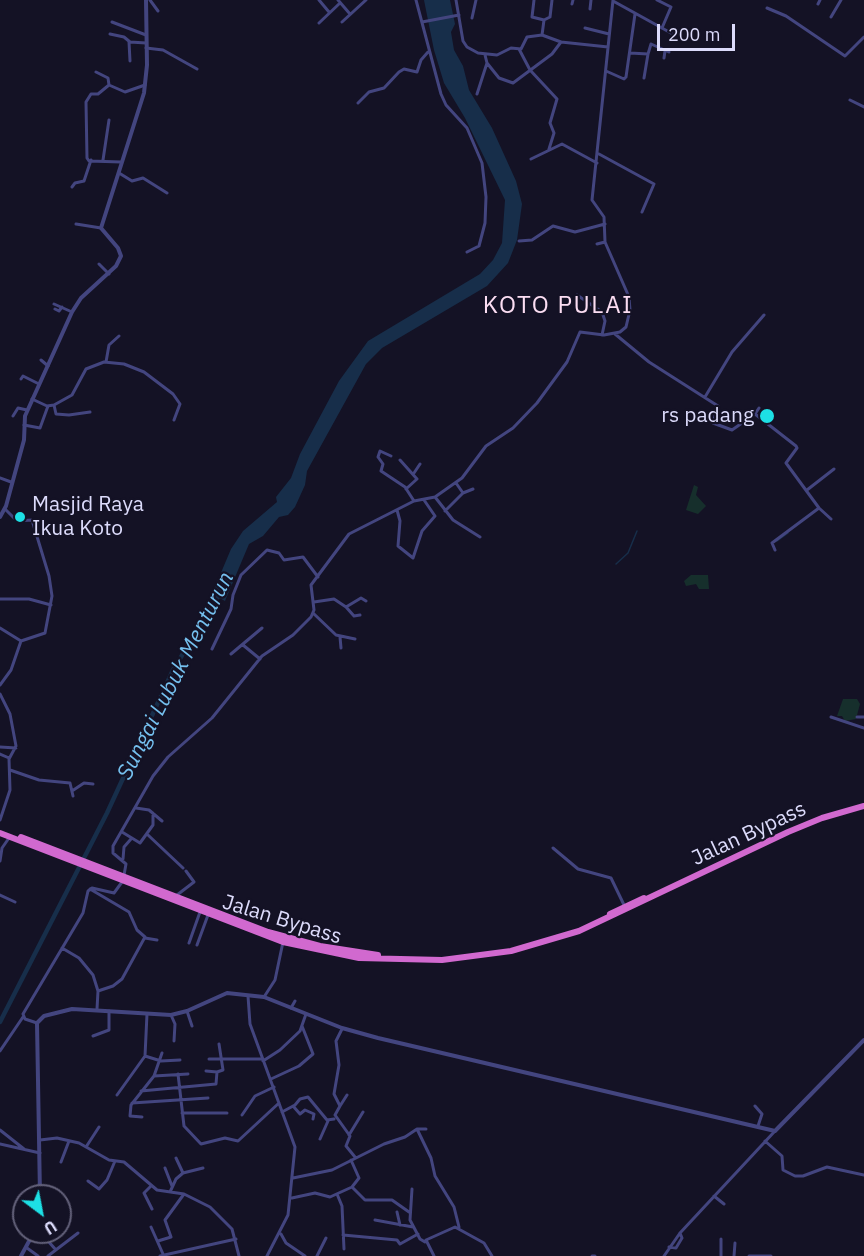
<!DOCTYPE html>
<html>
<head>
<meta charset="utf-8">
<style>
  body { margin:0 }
  #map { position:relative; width:864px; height:1256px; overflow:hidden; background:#141225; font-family:"IBM Plex Sans",sans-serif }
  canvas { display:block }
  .north { position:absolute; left:12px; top:1184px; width:60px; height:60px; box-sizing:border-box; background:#141225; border:2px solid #64627b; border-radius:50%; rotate:148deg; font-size:16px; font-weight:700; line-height:24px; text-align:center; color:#dcdbfb }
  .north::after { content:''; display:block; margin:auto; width:21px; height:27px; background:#1de0e5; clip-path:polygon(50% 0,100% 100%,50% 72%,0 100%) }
  .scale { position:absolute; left:657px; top:24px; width:78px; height:27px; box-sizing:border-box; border:3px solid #dcdbfb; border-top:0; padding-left:8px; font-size:18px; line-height:21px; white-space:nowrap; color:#dcdbfb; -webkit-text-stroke:4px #141225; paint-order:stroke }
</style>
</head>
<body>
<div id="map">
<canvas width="864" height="1256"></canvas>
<div class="north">U</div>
<div class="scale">200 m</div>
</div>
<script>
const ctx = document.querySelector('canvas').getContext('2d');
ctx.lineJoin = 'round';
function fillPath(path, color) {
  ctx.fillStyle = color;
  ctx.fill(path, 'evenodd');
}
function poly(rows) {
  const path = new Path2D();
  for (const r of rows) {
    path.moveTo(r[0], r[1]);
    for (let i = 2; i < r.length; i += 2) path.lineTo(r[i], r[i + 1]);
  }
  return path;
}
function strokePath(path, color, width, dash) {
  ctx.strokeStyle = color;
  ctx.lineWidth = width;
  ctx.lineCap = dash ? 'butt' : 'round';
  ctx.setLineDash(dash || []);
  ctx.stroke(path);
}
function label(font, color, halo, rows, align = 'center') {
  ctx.font = font + ' "IBM Plex Sans",sans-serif';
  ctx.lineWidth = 4.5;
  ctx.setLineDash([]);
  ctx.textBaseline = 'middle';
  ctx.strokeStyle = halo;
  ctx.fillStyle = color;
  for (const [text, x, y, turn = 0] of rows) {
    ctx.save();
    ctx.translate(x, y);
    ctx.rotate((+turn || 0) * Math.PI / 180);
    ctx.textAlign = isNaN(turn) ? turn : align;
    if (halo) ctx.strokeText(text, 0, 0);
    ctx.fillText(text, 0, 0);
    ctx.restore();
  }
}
const green = poly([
  [694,485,698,487,696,495,706,506,698,514,686,510],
  [691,575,708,575,709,589,699,589,696,584,686,586,684,581],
  [843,699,857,699,860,704,856,719,845,721,842,716,837,716]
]);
const water = poly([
  [424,0,450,0,455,24,451,32,454,50,463,66,469,90,492,128,516,181,522,204,517,240,508,263,487,286,382,348,366,364,307,471,305,485,295,507,288,515,279,517,263,536,249,544,225,601,212,594,231,549,243,531,277,502,276,497,291,478,300,454,339,381,368,341,480,274,493,260,502,243,505,200,465,118,444,83,434,50]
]);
const stream = poly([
  [777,541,788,533],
  [616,564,628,553,637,531]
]);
const river = poly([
  [0,1022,107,813,173,670,221,592]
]);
const minor = poly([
  [150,0,158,11],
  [319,0,329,12],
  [338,0,350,14],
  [416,0,441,94,446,105,467,128,482,163,486,197,485,223,479,246,467,252],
  [456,0,463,41,467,47,478,53,497,55,511,48,521,49,527,37,542,35,561,42],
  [534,0,532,17,544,20,542,35],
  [657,0,671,7,662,28],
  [613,1,671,33],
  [572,4,573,0],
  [818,4,820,0],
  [767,8,786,16,845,56,864,37],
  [590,9,591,0],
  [831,17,841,0],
  [472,18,476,0],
  [544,20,550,17,552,0],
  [112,22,146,35],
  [342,22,366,0],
  [422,22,459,15],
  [319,23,340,3],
  [585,28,609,34],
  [110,34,124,37,130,42,146,43],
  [129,42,130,61],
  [146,48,163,50,197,69],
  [519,49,530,70,557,99,550,123,554,133,549,149],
  [630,53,648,54,644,78],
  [648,54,651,44,669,52],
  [485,55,487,63,499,78,513,83,552,54,561,42,608,47],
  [664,58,665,51],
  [606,71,624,79,626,77,635,14],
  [96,72,108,78,109,85,125,92,145,85],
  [109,85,98,94,91,94,86,102,87,158,89,161,121,162],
  [477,94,487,63],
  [850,100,864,107],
  [358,103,369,92,384,88,399,72,404,69,417,72,421,60,428,52],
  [599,154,654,184,642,212],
  [531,159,562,144,597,163],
  [103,160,109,120],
  [119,173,132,181,143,178,167,193],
  [72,187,75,183,84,181,91,160],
  [76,224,101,228],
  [519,241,532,240,553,226,575,232,605,224],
  [597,244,605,242],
  [99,264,109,274],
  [577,295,602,312,605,321,602,335],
  [54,304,72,312],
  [55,309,59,311,62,307],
  [615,334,649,362,718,406,713,423,732,430,755,414,796,446,797,448,786,463,819,508,831,519],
  [41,360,48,366],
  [106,362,109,345,119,336],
  [21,379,23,376,39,384],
  [705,397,732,352,764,315],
  [32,399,47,406,54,405,72,395,86,369,104,362,124,364,144,372,173,394,180,404,174,420],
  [54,405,56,414,69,415,90,412],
  [755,414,759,408],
  [13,416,18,408,27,410],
  [24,425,40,428,48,406],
  [391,456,380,451,378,457,383,464,381,471,405,487,414,501],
  [400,460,417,479,406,489],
  [414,473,420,464],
  [0,478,11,482],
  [807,490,834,469],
  [463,493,473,489],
  [435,497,453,520,480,537],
  [397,510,400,521,398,546,413,558,422,531,435,516,424,500],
  [445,511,463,493,456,483],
  [775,550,772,543,819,508],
  [0,599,29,599,51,605],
  [314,602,334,599,346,607,361,598,366,601],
  [346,607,354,616,360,615],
  [313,613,336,635,355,639],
  [0,628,21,641],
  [340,637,341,648],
  [243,645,260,659],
  [212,649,231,609,233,595,241,575,267,550,279,553,284,560,303,557,318,577],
  [231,654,262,628],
  [0,685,11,670,21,641,45,633,52,596,49,576,32,520,17,521,5,509],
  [0,694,10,714,16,746,9,759,10,790,0,820],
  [831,717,864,728],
  [857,717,864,717],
  [0,747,16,748],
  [0,754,9,758],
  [10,770,39,780,70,783,73,796],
  [72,791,84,783,93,784],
  [136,808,149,810,162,821],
  [122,832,140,843,153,825,153,813],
  [148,835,183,868],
  [553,848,578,869,611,878,625,907],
  [123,859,124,847,131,839],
  [0,861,2,848,9,838],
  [124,875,126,864,113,853,113,846,153,776,168,757,212,718,262,656,293,635,311,617,314,610,311,585,349,534,414,501,435,497,462,478,486,446,513,428,537,403,567,362,580,332,604,335,620,332,626,327,630,310,629,297,605,242,604,217,592,200,613,0],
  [90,889,129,912,137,930,145,937,122,979,113,986,98,991],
  [0,895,15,902],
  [177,895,194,882,186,871],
  [145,938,157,940],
  [189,943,200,912],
  [197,945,208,915],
  [62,948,79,958,93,975,98,991,97,1009],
  [248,996,250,1024,295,1147,288,1215,267,1256],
  [264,997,275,980,283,942],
  [291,1008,295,1001],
  [187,1011,192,1026],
  [147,1014,145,1056,161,1061,180,1060],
  [171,1015,175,1024,174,1041],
  [37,1023,25,1019,23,1014,83,913,88,891,92,888,114,893,122,882],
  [342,1029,336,1041,339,1065,334,1094,340,1106,335,1115,350,1136,346,1146,355,1157],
  [93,1036,109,1030,109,1011],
  [0,1051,23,1017],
  [209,1059,263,1059],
  [263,1061,280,1050,300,1031,306,1014],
  [206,1071,217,1072],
  [178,1074,184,1126,201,1144,225,1138,238,1141,279,1103],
  [154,1076,188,1074],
  [271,1079,299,1066,313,1054,302,1026],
  [141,1091,216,1084,217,1072,223,1070,219,1044],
  [117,1095,145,1056],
  [132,1103,208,1098],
  [293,1106,300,1114,305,1110,314,1114,313,1119],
  [340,1106,347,1095],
  [755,1106,762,1114,758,1126],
  [282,1112,295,1105,300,1099,308,1097,327,1120,334,1119],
  [182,1113,227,1113],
  [242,1115,255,1096,274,1087],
  [142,1117,130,1116,131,1105,154,1076,162,1053],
  [417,1129,431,1158,435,1176,454,1207,459,1227],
  [0,1130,24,1149],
  [349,1135,363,1112],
  [320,1139,328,1121],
  [40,1140,57,1138,79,1143,109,1160,124,1162,157,1190,184,1194,210,1207,232,1229,239,1256],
  [765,1141,782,1156,783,1170,795,1176,803,1176,827,1167,864,1175],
  [0,1144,40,1153],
  [86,1147,99,1127],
  [176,1158,183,1173],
  [61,1162,69,1141],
  [165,1168,172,1186],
  [293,1178,332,1170,384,1144,405,1137,417,1129,426,1129],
  [88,1181,99,1189,107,1180,115,1161],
  [151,1186,144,1193,152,1209],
  [352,1187,365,1200,392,1200,409,1212],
  [412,1189,410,1220,420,1239,425,1242],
  [170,1192,176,1179,183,1173,203,1168],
  [337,1194,342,1206,344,1249],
  [714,1196,724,1204],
  [292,1198,315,1193,330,1197,352,1187,359,1178,351,1160],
  [397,1212,400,1225],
  [375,1220,413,1227],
  [151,1227,163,1254],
  [40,1232,56,1250],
  [281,1234,286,1243,305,1256],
  [343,1235,397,1240,400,1244,418,1234],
  [48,1241,61,1233],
  [158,1241,171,1237,165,1220,184,1194],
  [669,1247,676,1248,682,1238,680,1233],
  [27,1248,38,1256],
  [48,1256,78,1233],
  [160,1256,236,1239],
  [317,1256,326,1238],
  [434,1256,426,1240,455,1227,484,1243,492,1256],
  [592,1256,595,1256],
  [664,1256,680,1233,775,1131],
  [721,1256,721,1239],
  [734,1256,735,1243],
  [749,1256,771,1256]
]);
const tertiary = poly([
  [0,517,6,506,24,440,25,416,72,312,81,298,116,266,121,256,118,248,101,228,144,93,147,65,146,0],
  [40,1196,37,1023,44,1016,72,1009,171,1015,187,1011,227,993,264,997,342,1028,378,1038,775,1131,864,1040],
  [21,1256,34,1232]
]);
const trunk = poly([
  [0,833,283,942,359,958,442,960,511,951,579,931,788,832,822,818,864,806],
  [21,837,268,932,320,946,378,955],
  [610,914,644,898]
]);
const markers = [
  [767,416,8,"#1de0e5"],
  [20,517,6,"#1de0e5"]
];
const poiNames = [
  ["rs padang",754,416],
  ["Masjid Raya",32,505,"left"],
  ["Ikua Koto",32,529,"left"]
];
const streetNames = [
  ["Jalan Bypass",749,834,-25],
  ["Jalan Bypass",282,920,17]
];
const waterNames = [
  ["Sungai Lubuk Menturun",176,676,-63]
];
const quarterNames = [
  ["KOTO PULAI",558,306]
];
fillPath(green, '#162f2c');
fillPath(water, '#172e4a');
strokePath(stream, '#172e4a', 1.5);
strokePath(river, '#172e4a', 4.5);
strokePath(minor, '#43457f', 3);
strokePath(tertiary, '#43457f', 4);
strokePath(trunk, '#d169cf', 6);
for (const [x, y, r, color] of markers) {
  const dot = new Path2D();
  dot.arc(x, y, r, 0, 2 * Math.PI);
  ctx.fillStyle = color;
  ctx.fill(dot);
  strokePath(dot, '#141225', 2);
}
label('21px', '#dcdbfb', '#141225', poiNames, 'right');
label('21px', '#dcdbfb', '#141225', streetNames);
label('italic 22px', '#75c0ef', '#141225', waterNames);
ctx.letterSpacing = '1.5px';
label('24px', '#fbddf2', '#141225', quarterNames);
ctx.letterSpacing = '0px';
</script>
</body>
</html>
